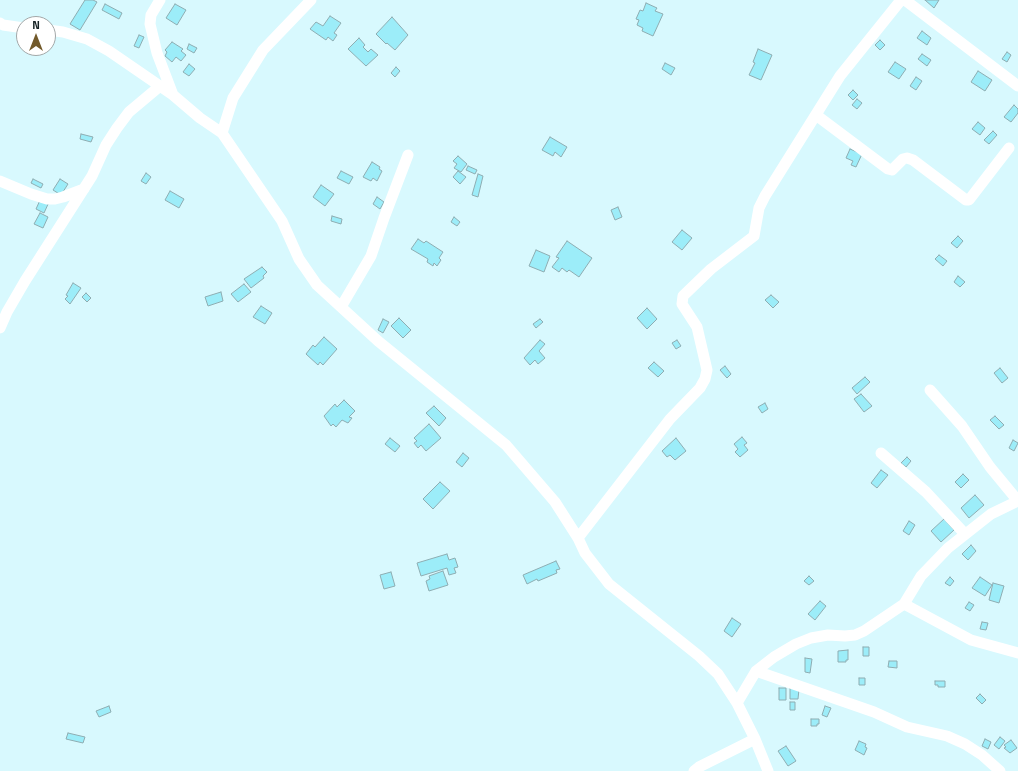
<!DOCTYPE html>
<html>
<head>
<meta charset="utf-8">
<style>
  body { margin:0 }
  #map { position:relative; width:1018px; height:771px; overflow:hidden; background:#d8f9fe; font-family:"Titillium Web",sans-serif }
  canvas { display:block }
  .north { position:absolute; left:16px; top:16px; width:40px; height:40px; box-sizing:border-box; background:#fff; border:1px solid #a2a7a8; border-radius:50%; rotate:0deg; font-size:11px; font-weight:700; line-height:16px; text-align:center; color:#172325 }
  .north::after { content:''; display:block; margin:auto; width:14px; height:18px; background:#725a2b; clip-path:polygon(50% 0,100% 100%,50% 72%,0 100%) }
</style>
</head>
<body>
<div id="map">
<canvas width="1018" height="771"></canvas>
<div class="north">N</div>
</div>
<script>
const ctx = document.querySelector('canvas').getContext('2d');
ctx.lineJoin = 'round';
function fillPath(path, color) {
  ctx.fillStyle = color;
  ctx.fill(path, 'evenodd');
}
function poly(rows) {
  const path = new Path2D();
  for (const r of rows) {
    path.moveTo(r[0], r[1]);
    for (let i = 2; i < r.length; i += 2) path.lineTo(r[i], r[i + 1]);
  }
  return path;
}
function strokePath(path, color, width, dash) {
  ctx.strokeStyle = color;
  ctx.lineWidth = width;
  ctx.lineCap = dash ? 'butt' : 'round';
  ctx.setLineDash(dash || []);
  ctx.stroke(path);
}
const building = poly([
  [85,0,93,0,97,2,80,30,70,24,85,0],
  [925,0,939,0,934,8,925,0],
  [646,3,657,8,655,11,663,14,653,36,642,31,643,28,637,25,639,20,636,19,640,10,643,11,646,3],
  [105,4,122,13,119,19,102,10,105,4],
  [175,4,186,10,177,25,166,18,175,4],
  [330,16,341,23,334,33,337,35,333,41,328,37,326,40,310,29,316,22,323,26,330,16],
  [392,17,408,35,395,50,387,43,386,44,376,34,392,17],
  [922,31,931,38,927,45,917,38,922,31],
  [139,35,144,37,139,48,134,46,139,35],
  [359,38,365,45,363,47,368,52,371,49,378,55,366,66,348,49,359,38],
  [880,40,885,45,880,50,875,45,880,40],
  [172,42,183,49,181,51,186,55,181,61,176,57,172,62,165,56,167,52,165,50,172,42],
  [189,44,197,48,194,53,187,49,189,44],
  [758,49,772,55,761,80,749,75,755,63,753,62,758,49],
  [1007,52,1011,55,1007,62,1002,59,1007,52],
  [922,54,931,60,927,66,918,59,922,54],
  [895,62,906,69,899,79,888,72,895,62],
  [665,63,675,68,671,75,662,69,665,63],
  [189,64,195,69,189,76,183,72,189,64],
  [396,67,400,71,395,77,391,73,396,67],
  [978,71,992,80,985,91,971,82,978,71],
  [916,77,922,81,916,90,910,86,916,77],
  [853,90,858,95,853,100,848,95,853,90],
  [857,99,862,103,857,109,852,105,857,99],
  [1014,105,1018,109,1018,113,1011,122,1004,117,1014,105],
  [978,122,985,128,980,135,972,129,978,122],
  [993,131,997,135,989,144,984,140,993,131],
  [81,134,93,137,91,142,80,139,81,134],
  [550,137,567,147,561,157,555,152,553,156,542,150,550,137],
  [850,149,862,154,856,167,851,165,853,161,846,158,850,149],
  [458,156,467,164,461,172,454,168,457,164,453,161,458,156],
  [372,162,380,167,379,169,382,171,377,181,373,178,371,181,363,177,372,162],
  [468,166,477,170,475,174,466,170,468,166],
  [341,171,353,177,349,184,337,178,341,171],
  [458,171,466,177,460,184,453,177,458,171],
  [146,173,151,177,146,184,141,181,146,173],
  [478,174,483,176,478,197,472,195,478,174],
  [33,179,43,184,41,188,31,183,33,179],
  [60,179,68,184,61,195,53,190,60,179],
  [321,185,334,194,325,206,313,197,321,185],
  [170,191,184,199,179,208,165,200,170,191],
  [377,197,384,202,380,209,373,204,377,197],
  [41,198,49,202,44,213,36,209,41,198],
  [618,207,622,217,615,220,611,210,618,207],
  [40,213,48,217,43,228,34,224,40,213],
  [332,216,342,219,341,224,331,221,332,216],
  [454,217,460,222,457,226,451,222,454,217],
  [682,230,692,238,682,250,672,242,682,230],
  [958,236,963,241,957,248,951,243,958,236],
  [418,239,424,243,426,241,443,252,439,258,441,260,437,266,434,263,433,266,427,262,428,259,411,249,418,239],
  [567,241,592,258,579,277,569,270,567,272,562,268,559,272,552,267,559,258,556,257,567,241],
  [536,250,550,256,544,272,529,266,536,250],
  [939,255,947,261,943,266,935,259,939,255],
  [262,267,267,272,263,276,264,278,251,288,244,279,262,267],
  [958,276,965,282,960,287,954,282,958,276],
  [73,283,81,288,70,304,65,299,68,296,66,295,73,283],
  [244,284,251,292,238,302,231,294,244,284],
  [221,292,223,301,208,306,205,297,221,292],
  [86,293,91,298,87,302,82,297,86,293],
  [771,295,779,302,773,308,765,300,771,295],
  [261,306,272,313,265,324,253,317,261,306],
  [647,308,657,319,647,329,637,318,647,308],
  [399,318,411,330,403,338,391,326,399,318],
  [383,319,389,322,383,333,378,330,383,319],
  [540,319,543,322,536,328,533,324,540,319],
  [324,337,337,349,323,365,320,362,318,365,306,354,313,345,315,347,324,337],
  [540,340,545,344,539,351,545,358,538,364,535,360,530,365,524,358,540,340],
  [677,340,681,346,676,349,672,343,677,340],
  [654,362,664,371,658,377,648,368,654,362],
  [725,366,731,374,727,378,720,370,725,366],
  [1000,368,1008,378,1002,383,994,373,1000,368],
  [865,377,870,382,857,394,852,388,865,377],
  [861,394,872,406,864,412,854,399,861,394],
  [344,400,355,411,349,417,352,418,348,423,342,420,336,427,333,424,331,426,324,416,335,404,337,407,344,400],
  [765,403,768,409,762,413,758,407,765,403],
  [434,406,446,418,439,426,426,413,434,406],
  [995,416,1004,425,999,429,990,420,995,416],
  [429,424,441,438,426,451,421,445,418,448,414,443,417,441,414,438,429,424],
  [742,437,747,443,744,445,748,450,740,457,735,452,738,449,734,444,742,437],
  [390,438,400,446,395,452,385,444,390,438],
  [676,438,686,451,675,460,670,455,667,457,662,451,676,438],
  [1013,440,1018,443,1014,451,1009,448,1013,440],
  [463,453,469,458,462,467,456,462,463,453],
  [907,457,911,461,906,467,901,463,907,457],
  [881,470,888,475,877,488,871,483,881,470],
  [963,474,969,480,961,488,955,482,963,474],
  [440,482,450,491,433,509,423,499,440,482],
  [975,495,984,505,969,518,961,508,975,495],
  [944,519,954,530,941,542,931,531,944,519],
  [909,521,915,525,909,535,903,531,909,521],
  [971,545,976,551,968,560,962,554,971,545],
  [447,554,449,560,455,558,458,567,454,568,456,573,449,575,447,568,421,576,417,563,447,554],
  [556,561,560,569,556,570,557,573,538,581,537,579,527,584,523,575,556,561],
  [443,571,448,585,429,591,426,581,430,579,429,576,443,571],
  [391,572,395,586,384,589,380,575,391,572],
  [809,576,814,581,809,585,804,581,809,576],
  [950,577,954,581,950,586,945,583,950,577],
  [980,577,992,585,985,596,972,588,980,577],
  [993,583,1004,586,999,603,989,600,993,583],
  [820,601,826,606,815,620,808,614,820,601],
  [969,602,974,605,970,611,965,608,969,602],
  [732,618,741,624,732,637,724,631,732,618],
  [982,622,988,623,986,630,980,629,982,622],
  [863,647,869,647,869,656,863,656,863,647],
  [848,650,848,660,846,660,846,662,838,662,838,651,848,650],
  [805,658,812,659,810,673,805,672,805,658],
  [889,661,897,661,897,668,888,667,889,661],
  [859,678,865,678,865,685,859,685,859,678],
  [935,681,945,681,945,687,938,687,938,685,935,685,935,681],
  [779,688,786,688,786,700,779,700,779,688],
  [790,688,799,689,798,699,790,699,790,688],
  [980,694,986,700,982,704,976,698,980,694],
  [790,702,795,702,795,710,790,710,790,702],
  [109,706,111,712,99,717,96,711,109,706],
  [825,706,831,708,827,717,822,715,825,706],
  [811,719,819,719,819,724,817,724,817,726,811,726,811,719],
  [68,733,85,737,83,743,66,739,68,733],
  [1000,737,1005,741,999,749,994,745,1000,737],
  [985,739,991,742,988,749,982,746,985,739],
  [1011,740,1017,748,1010,753,1004,748,1006,747,1004,745,1011,740],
  [859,741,866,744,865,747,867,748,864,755,855,750,859,741],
  [786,746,796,761,788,766,778,751,786,746]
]);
const minor = poly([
  [160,0,151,15,150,24,157,53,173,95],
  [311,0,263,50,233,98,222,133,282,221,299,259,317,285,378,341,506,445,555,502,578,538,585,553,609,584,699,656,718,674,737,703,755,739,768,771],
  [905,0,1018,86],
  [0,23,3,25,24,28],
  [48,30,63,32,87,39,109,51,173,95,200,118,222,133],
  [816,115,888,169,892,170,903,159,907,158,913,160,966,200,969,200,1009,148],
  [0,181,31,194,47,199,55,199,63,197,84,189],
  [341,307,371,256,384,218,408,155],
  [0,328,7,312,25,281,92,176,106,145,117,128,129,112,160,86],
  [930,390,962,426,990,467,1018,501],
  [881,453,926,492,965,534],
  [578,538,670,419,700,388,705,379,707,370,697,327,682,304,683,296,711,269,754,236,759,208,765,196,840,76,901,0],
  [904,604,971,640,1018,653],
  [756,671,874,712,907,727,947,736,965,744,982,755,1000,771],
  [737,703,756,671,774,657,796,644,811,638,828,635,845,636,855,635,864,631,904,604,921,576,948,548,991,514,1018,501],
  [694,771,699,767,755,739]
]);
fillPath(building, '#9cedf9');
strokePath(building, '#8eadb2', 1);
strokePath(minor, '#fff', 11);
</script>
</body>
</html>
